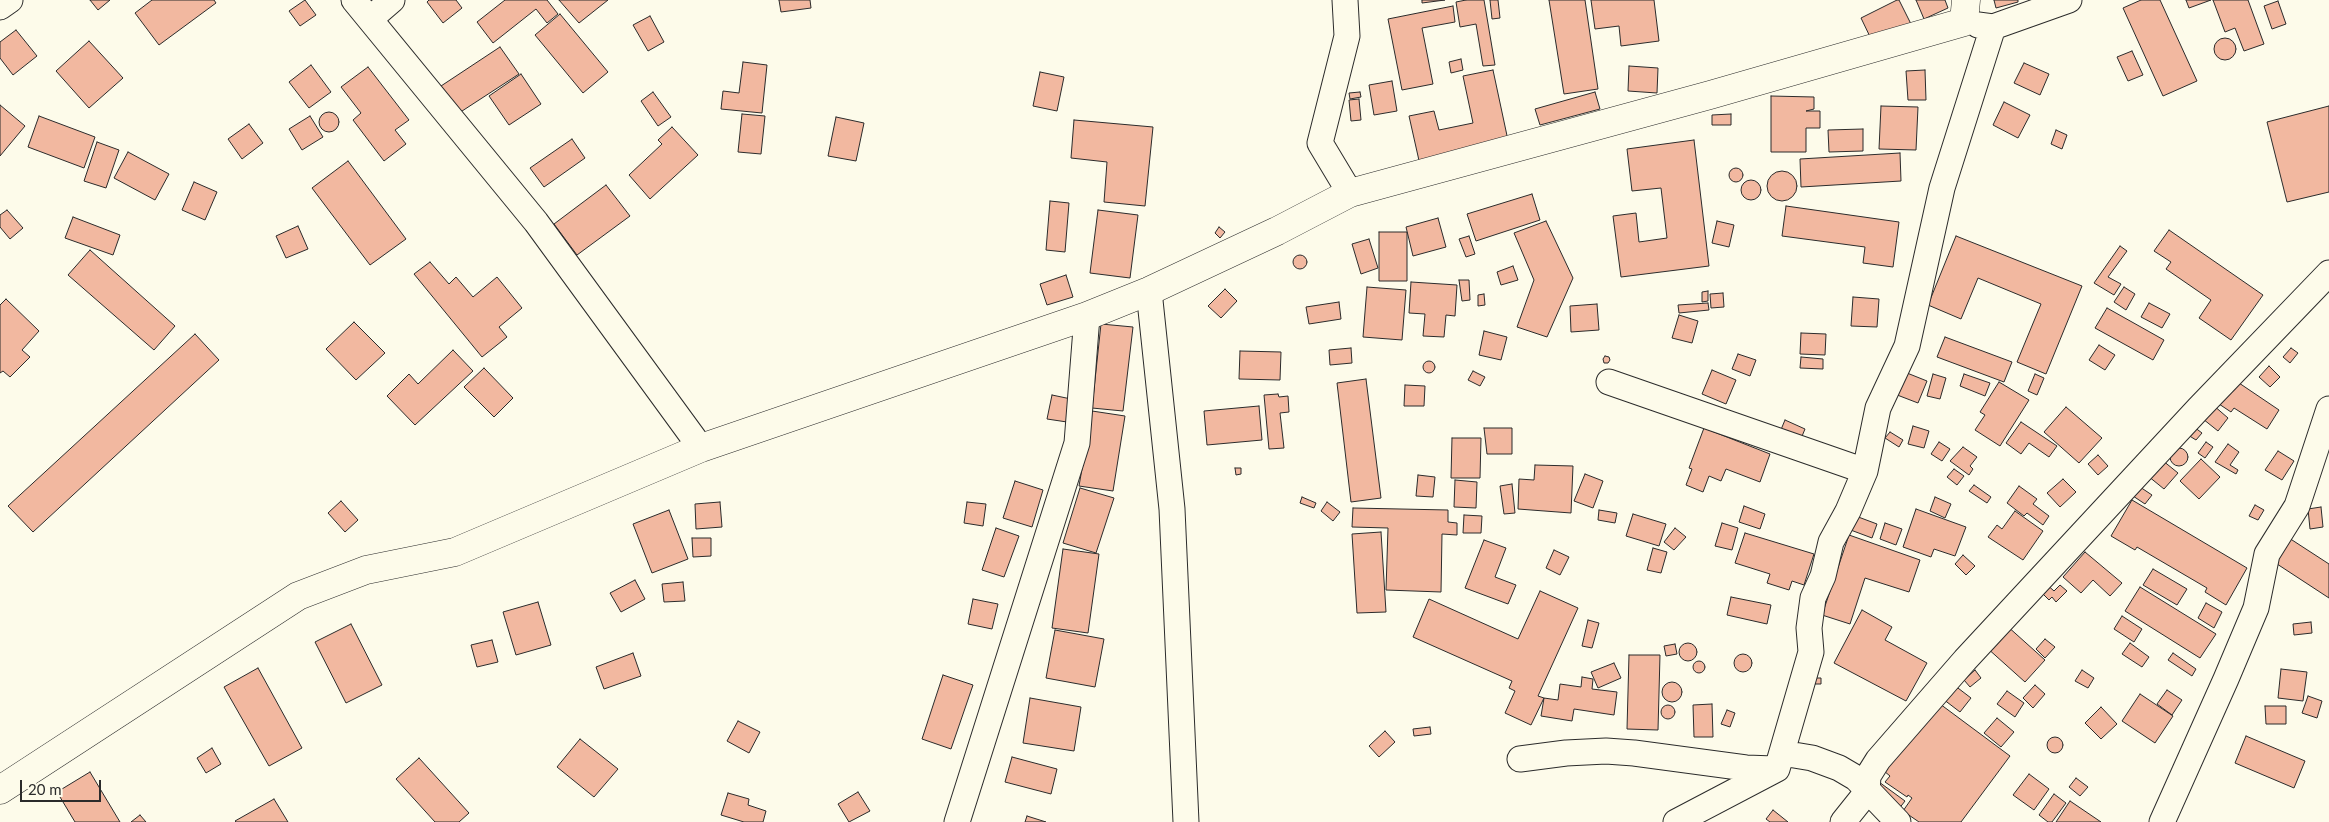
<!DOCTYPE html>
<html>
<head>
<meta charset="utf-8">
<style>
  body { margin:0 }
  #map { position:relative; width:2329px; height:822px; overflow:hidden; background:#fdfbea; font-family:Lato,sans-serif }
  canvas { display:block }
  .scale { position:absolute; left:20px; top:780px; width:81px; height:22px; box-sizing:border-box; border:2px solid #2b2b2b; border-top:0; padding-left:6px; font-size:15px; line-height:18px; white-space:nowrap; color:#2b2b2b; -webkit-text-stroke:4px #fdfbea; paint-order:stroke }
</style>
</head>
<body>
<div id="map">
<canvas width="2329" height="822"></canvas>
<div class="scale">20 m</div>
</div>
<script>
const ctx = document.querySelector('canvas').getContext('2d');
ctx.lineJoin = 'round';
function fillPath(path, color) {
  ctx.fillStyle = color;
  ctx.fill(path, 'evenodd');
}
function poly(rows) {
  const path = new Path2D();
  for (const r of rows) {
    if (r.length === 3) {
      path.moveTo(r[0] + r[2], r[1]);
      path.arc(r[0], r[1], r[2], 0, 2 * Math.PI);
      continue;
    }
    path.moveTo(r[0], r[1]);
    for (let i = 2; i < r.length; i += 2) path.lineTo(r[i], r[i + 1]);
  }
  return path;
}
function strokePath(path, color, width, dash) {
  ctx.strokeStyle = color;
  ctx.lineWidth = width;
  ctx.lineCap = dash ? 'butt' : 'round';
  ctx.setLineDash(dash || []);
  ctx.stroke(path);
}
const building = poly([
  [90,0,110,0,98,10,90,0],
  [152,0,214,0,216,3,159,45,135,13,152,0],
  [305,0,316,15,300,26,289,11,305,0],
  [429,0,456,0,462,8,443,23,427,2,429,0],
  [505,0,547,0,558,14,547,23,536,9,493,43,477,22,505,0],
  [559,0,608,0,579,23,559,0],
  [779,0,810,0,811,8,781,12,779,0],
  [1422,0,1445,0,1422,3,1422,0],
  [1466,0,1484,0,1495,65,1483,66,1476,24,1460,27,1456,2,1466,0],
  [1490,0,1498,0,1500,18,1492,19,1490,0],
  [1549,0,1585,0,1598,89,1564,94,1549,0],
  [1591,0,1654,0,1659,41,1621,46,1619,26,1595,29,1591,0],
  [1897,0,1899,0,1912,26,1874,45,1861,18,1897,0],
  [1916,0,1945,0,1948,8,1924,19,1916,0],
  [1994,0,2018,0,2018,2,1996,8,1994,0],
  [2141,0,2160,0,2197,81,2163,96,2123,8,2141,0],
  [2186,0,2211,0,2189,8,2186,0],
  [2213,0,2248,0,2264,44,2244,51,2235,28,2225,32,2213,0],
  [2278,1,2286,24,2272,29,2264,6,2278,1],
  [1453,6,1455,22,1422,28,1433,84,1402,90,1388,19,1453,6],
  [560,14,608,72,583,93,535,35,560,14],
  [650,16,664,42,648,51,633,25,650,16],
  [16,30,37,56,13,75,0,58,0,42,16,30],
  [2225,49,11],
  [89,41,123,78,89,108,56,71,89,41],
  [500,47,519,74,459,113,441,86,500,47],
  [2132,51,2143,75,2128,81,2117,57,2132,51],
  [1461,59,1463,70,1451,73,1449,62,1461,59],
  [743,62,767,65,762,113,721,109,723,91,739,93,743,62],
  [2024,63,2049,74,2040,95,2014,83,2024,63],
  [311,65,331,92,309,108,289,82,311,65],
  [1629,66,1658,68,1657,93,1628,91,1629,66],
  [368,67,409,120,395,130,406,144,384,161,353,120,361,113,341,87,368,67],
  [1493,70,1509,145,1420,165,1409,116,1434,111,1439,130,1473,123,1463,76,1493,70],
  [1925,70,1926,100,1908,100,1906,71,1925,70],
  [1040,72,1064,77,1057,111,1033,106,1040,72],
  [521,74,541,104,509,125,489,96,521,74],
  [1392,81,1397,111,1374,115,1369,85,1392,81],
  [653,92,671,117,658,126,641,101,653,92],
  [1360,92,1361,97,1350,99,1349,93,1360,92],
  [1595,92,1600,109,1540,125,1535,109,1595,92],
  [1771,96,1814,97,1814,109,1806,111,1820,111,1820,128,1806,128,1806,152,1771,152,1771,96],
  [1359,99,1361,120,1351,121,1349,100,1359,99],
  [2004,102,2030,115,2018,138,1993,125,2004,102],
  [0,105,25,126,0,156,0,105],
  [1881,106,1918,107,1916,150,1879,149,1881,106],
  [2329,106,2329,192,2287,202,2267,122,2329,106],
  [329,122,10],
  [742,114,765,116,761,154,738,152,742,114],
  [1731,114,1731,125,1712,125,1712,115,1731,114],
  [39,116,95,137,84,168,28,147,39,116],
  [310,116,323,137,302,150,289,129,310,116],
  [836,117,864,123,856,161,828,156,836,117],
  [1074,120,1153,127,1145,206,1104,202,1107,162,1071,158,1074,120],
  [249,124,263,143,242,159,228,139,249,124],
  [672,127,698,155,650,199,629,175,662,144,658,140,672,127],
  [1863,129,1863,151,1829,152,1828,130,1863,129],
  [2056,130,2067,135,2062,149,2051,144,2056,130],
  [572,139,585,158,544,187,530,168,572,139],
  [1694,140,1709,266,1621,277,1613,216,1636,213,1639,242,1667,238,1661,188,1632,191,1627,149,1694,140],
  [97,142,119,150,106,188,84,181,97,142],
  [128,152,169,174,155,200,114,178,128,152],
  [1900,153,1901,181,1801,187,1800,159,1900,153],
  [348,161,406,239,370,265,312,188,348,161],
  [1736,175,7],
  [1782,186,15],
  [1751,190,10],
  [194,182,217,192,205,220,182,210,194,182],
  [606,185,630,216,577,255,554,224,606,185],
  [1532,194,1540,220,1476,241,1467,214,1532,194],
  [1050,201,1069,203,1065,252,1046,250,1050,201],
  [1786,206,1899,222,1893,267,1863,263,1865,247,1782,236,1786,206],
  [7,210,23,228,10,239,0,227,0,215,7,210],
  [1098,210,1138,215,1130,278,1090,273,1098,210],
  [73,217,120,235,113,255,65,238,73,217],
  [1438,218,1446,247,1413,256,1406,227,1438,218],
  [1546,221,1573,278,1547,337,1517,327,1534,280,1514,233,1546,221],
  [1717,221,1734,225,1729,247,1712,243,1717,221],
  [298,226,308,249,286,258,276,236,298,226],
  [1219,227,1225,232,1220,238,1215,233,1219,227],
  [2169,230,2263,295,2231,340,2199,318,2211,300,2166,269,2171,262,2154,251,2169,230],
  [1379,232,1407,232,1407,281,1379,281,1379,232],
  [1469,236,1475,254,1466,257,1459,239,1469,236],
  [1956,236,2082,286,2046,374,2017,362,2041,304,1978,278,1961,319,1928,305,1956,236],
  [1369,239,1378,268,1361,274,1352,244,1369,239],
  [2120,246,2127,251,2108,277,2121,284,2114,295,2094,283,2120,246],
  [90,250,175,326,154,350,68,275,90,250],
  [1300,262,7],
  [430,262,449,284,456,277,473,297,497,277,522,308,499,327,507,337,482,357,414,274,430,262],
  [1513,266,1518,280,1501,285,1497,272,1513,266],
  [1066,275,1073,297,1047,305,1040,284,1066,275],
  [1459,280,1469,280,1470,300,1462,301,1459,280],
  [1411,282,1457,285,1455,316,1446,315,1444,337,1423,336,1425,314,1409,313,1411,282],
  [1367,287,1406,290,1402,340,1363,337,1367,287],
  [2124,287,2135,294,2126,310,2114,302,2124,287],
  [1225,289,1237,301,1221,318,1208,306,1225,289],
  [1708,291,1708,301,1702,302,1702,292,1708,291],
  [1723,293,1724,307,1711,308,1710,294,1723,293],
  [1484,294,1485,305,1478,306,1478,295,1484,294],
  [1853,297,1879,299,1877,327,1851,326,1853,297],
  [6,299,39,331,22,350,30,357,10,377,3,371,0,373,0,305,6,299],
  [1339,302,1341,319,1309,324,1306,307,1339,302],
  [1708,303,1709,310,1679,313,1678,305,1708,303],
  [2149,303,2170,314,2162,328,2141,317,2149,303],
  [1597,304,1599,330,1571,332,1570,306,1597,304],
  [2107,308,2164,340,2153,360,2095,328,2107,308],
  [1679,315,1698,321,1692,343,1672,338,1679,315],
  [354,322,385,353,356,380,326,349,354,322],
  [1101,324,1133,327,1123,411,1092,408,1101,324],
  [1484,331,1507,337,1501,360,1479,355,1484,331],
  [1801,333,1826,334,1825,355,1800,354,1801,333],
  [195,334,219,360,33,532,8,506,195,334],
  [1945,337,2012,362,2004,382,1937,357,1945,337],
  [2099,345,2115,355,2105,370,2089,360,2099,345],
  [1351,348,1352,363,1330,365,1329,350,1351,348],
  [2291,348,2298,353,2290,363,2283,357,2291,348],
  [453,350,473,371,415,425,387,396,409,374,418,384,453,350],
  [1240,351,1281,352,1280,380,1239,379,1240,351],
  [1738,354,1756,360,1750,376,1732,369,1738,354],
  [1605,356,1609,357,1610,360,1608,363,1604,363,1603,359,1605,356],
  [1801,357,1823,359,1823,369,1800,368,1801,357],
  [1429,367,6],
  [2269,366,2280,377,2270,387,2259,377,2269,366],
  [484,368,513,398,494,417,464,387,484,368],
  [1712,370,1736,380,1726,404,1702,394,1712,370],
  [1473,371,1485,377,1480,386,1468,380,1473,371],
  [1902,371,1927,381,1918,403,1892,393,1902,371],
  [1933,374,1946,378,1940,399,1927,396,1933,374],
  [1964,374,1990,383,1985,396,1960,386,1964,374],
  [2035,374,2044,378,2037,395,2028,391,2035,374],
  [1366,379,1381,498,1351,502,1337,383,1366,379],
  [1999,382,2029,400,2000,446,1975,430,1985,415,1980,412,1999,382],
  [2239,383,2279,410,2267,429,2234,408,2231,412,2216,402,2239,383],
  [1405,385,1425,386,1424,406,1404,406,1405,385],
  [1278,394,1279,397,1288,396,1289,412,1280,413,1284,448,1269,449,1264,395,1278,394],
  [1052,395,1071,399,1067,422,1047,419,1052,395],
  [2213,405,2228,418,2218,431,2203,419,2213,405],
  [1259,406,1262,440,1207,445,1204,411,1259,406],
  [2066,407,2102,438,2079,463,2044,432,2066,407],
  [1092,411,1125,416,1113,491,1079,486,1092,411],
  [1785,420,1805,429,1800,441,1780,432,1785,420],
  [2021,422,2057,446,2049,457,2029,443,2021,454,2006,443,2021,422],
  [1913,426,1929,431,1924,448,1908,444,1913,426],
  [2194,427,2202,433,2196,440,2188,435,2194,427],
  [1484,428,1512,428,1512,454,1487,454,1484,428],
  [1704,428,1770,454,1760,482,1726,469,1721,481,1709,476,1703,492,1686,485,1692,469,1689,468,1704,428],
  [1890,432,1903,440,1899,447,1885,438,1890,432],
  [1452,438,1481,438,1480,478,1451,478,1452,438],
  [1939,442,1950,449,1942,461,1931,454,1939,442],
  [2206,442,2213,447,2205,458,2198,453,2206,442],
  [2228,444,2239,452,2230,465,2238,470,2236,474,2215,462,2228,444],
  [1963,447,1977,457,1970,466,1973,469,1969,475,1950,461,1963,447],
  [2179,457,9],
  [2278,451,2294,461,2282,480,2265,470,2278,451],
  [2098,455,2108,466,2098,475,2088,464,2098,455],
  [2201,459,2220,477,2199,499,2180,481,2201,459],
  [2162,460,2178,473,2164,489,2148,476,2162,460],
  [1535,465,1573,466,1571,513,1518,509,1519,479,1534,480,1535,465],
  [1235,468,1241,468,1241,474,1236,475,1235,468],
  [1954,469,1964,476,1957,485,1947,477,1954,469],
  [1585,474,1603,481,1593,508,1574,501,1585,474],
  [1418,475,1435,477,1433,497,1416,496,1418,475],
  [2063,479,2076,492,2060,507,2047,493,2063,479],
  [1455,480,1477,482,1476,508,1454,507,1455,480],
  [1015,481,1043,490,1032,527,1003,518,1015,481],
  [1512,484,1515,513,1504,514,1500,486,1512,484],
  [1974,485,1991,497,1987,503,1969,491,1974,485],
  [2137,485,2152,495,2145,504,2130,494,2137,485],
  [2019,486,2037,499,2033,504,2049,516,2043,525,2027,513,2024,516,2007,503,2019,486],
  [1080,488,1114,498,1096,553,1063,543,1080,488],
  [1302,497,1316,503,1314,508,1300,503,1302,497],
  [1935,497,1951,504,1945,518,1930,511,1935,497],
  [2132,500,2247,568,2226,605,2205,592,2207,588,2137,547,2135,550,2111,536,2132,500],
  [341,501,358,520,345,532,328,513,341,501],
  [720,502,722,527,696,529,695,504,720,502],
  [967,502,986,504,983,526,964,523,967,502],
  [1327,502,1340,512,1333,521,1321,511,1327,502],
  [2255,505,2264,510,2258,520,2249,516,2255,505],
  [1744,506,1765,514,1760,529,1739,522,1744,506],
  [2321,507,2323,527,2310,529,2308,509,2321,507],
  [1353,508,1448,510,1448,522,1457,523,1457,535,1442,534,1441,592,1386,590,1388,528,1352,527,1353,508],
  [1916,509,1966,527,1955,556,1934,549,1931,557,1903,547,1916,509],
  [669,510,688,559,652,573,633,524,669,510],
  [1599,510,1617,513,1615,523,1598,520,1599,510],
  [2015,511,2043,531,2023,560,1988,537,1997,525,2002,529,2015,511],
  [1633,514,1666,524,1659,546,1626,536,1633,514],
  [1464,515,1482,516,1481,533,1463,533,1464,515],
  [1853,515,1877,524,1872,538,1848,529,1853,515],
  [1722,523,1738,528,1732,550,1715,546,1722,523],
  [1885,523,1902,529,1896,545,1880,539,1885,523],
  [996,528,1019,536,1004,577,982,570,996,528],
  [1675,528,1686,537,1674,550,1664,542,1675,528],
  [1381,532,1386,612,1357,613,1352,534,1381,532],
  [1745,533,1814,554,1804,585,1792,581,1789,590,1767,583,1770,574,1735,563,1745,533],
  [1849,535,1920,560,1909,592,1865,578,1850,624,1822,615,1849,535],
  [692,538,711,538,711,556,693,557,692,538],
  [2289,538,2329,564,2329,598,2274,562,2289,538],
  [1484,540,1506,548,1495,577,1516,585,1508,604,1465,588,1484,540],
  [1653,548,1667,552,1661,573,1647,570,1653,548],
  [1063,549,1099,554,1088,633,1052,628,1063,549],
  [1554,550,1569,557,1560,575,1546,568,1554,550],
  [2085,552,2122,583,2110,596,2093,580,2081,593,2063,577,2085,552],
  [1963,555,1975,566,1966,575,1955,564,1963,555],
  [2153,569,2187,589,2177,605,2143,585,2153,569],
  [635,580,645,599,621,612,610,593,635,580],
  [683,582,685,601,664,602,662,584,683,582],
  [2044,582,2054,591,2060,585,2067,591,2056,602,2052,597,2049,600,2038,589,2044,582],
  [2140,587,2216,634,2200,658,2125,611,2140,587],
  [1540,591,1578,608,1538,696,1544,698,1531,725,1505,713,1515,691,1509,688,1512,681,1413,637,1429,599,1518,639,1540,591],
  [1731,597,1771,605,1767,624,1727,615,1731,597],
  [973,599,998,604,992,629,968,624,973,599],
  [538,602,551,645,516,655,503,612,538,602],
  [2206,603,2222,612,2214,628,2198,618,2206,603],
  [1862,610,1892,627,1885,640,1927,663,1906,701,1834,663,1862,610],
  [2122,616,2142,629,2134,642,2114,629,2122,616],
  [1588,620,1599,623,1592,648,1582,646,1588,620],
  [2311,622,2312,633,2294,635,2293,624,2311,622],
  [351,624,382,685,346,703,315,642,351,624],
  [2006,625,2045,660,2025,682,1986,647,2006,625],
  [1055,630,1104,639,1095,687,1046,678,1055,630],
  [2045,639,2055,647,2045,658,2036,649,2045,639],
  [492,640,498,662,477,667,471,645,492,640],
  [2130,643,2149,657,2142,667,2122,654,2130,643],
  [1688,652,9],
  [1675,644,1677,654,1666,656,1664,646,1675,644],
  [633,653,641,676,604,689,596,667,633,653],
  [2173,653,2196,669,2192,676,2168,660,2173,653],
  [1743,663,9],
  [1629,655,1660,655,1658,730,1627,729,1629,655],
  [1699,667,6],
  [1614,663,1621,678,1598,688,1591,672,1614,663],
  [258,668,302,748,269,766,224,687,258,668],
  [2281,669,2307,672,2303,701,2278,698,2281,669],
  [1975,670,1981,678,1970,687,1964,680,1975,670],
  [2082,670,2094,678,2088,688,2075,681,2082,670],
  [943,675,973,685,951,749,922,739,943,675],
  [1582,677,1593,679,1592,689,1617,692,1614,715,1574,709,1572,721,1541,716,1544,698,1558,700,1560,684,1581,687,1582,677],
  [1815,678,1821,678,1821,684,1815,684,1815,678],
  [1672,692,10],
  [1954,685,1971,698,1960,712,1943,699,1954,685],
  [2035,685,2045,694,2033,708,2023,698,2035,685],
  [2167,690,2182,700,2172,715,2157,704,2167,690],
  [2007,691,2024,703,2015,717,1997,704,2007,691],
  [2140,694,2173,716,2155,743,2122,721,2140,694],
  [2308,696,2322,701,2317,718,2302,713,2308,696],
  [1030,698,1081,707,1074,751,1023,743,1030,698],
  [1936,701,2010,756,1961,822,1919,822,1903,811,1912,798,1908,795,1907,797,1885,782,1890,776,1884,771,1936,701],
  [1712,704,1713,737,1694,737,1693,705,1712,704],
  [1668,712,7],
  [2265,706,2286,706,2286,724,2266,724,2265,706],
  [2101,707,2117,724,2101,739,2085,723,2101,707],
  [1727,710,1735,713,1730,727,1721,724,1727,710],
  [1997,718,2014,732,2001,747,1984,733,1997,718],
  [738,721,760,732,749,753,727,741,738,721],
  [1430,727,1431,734,1414,736,1413,729,1430,727],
  [1385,731,1395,742,1379,757,1369,746,1385,731],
  [2246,736,2305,761,2294,788,2235,763,2246,736],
  [2055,745,8],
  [580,739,618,769,594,797,557,767,580,739],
  [212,748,221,764,206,773,197,758,212,748],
  [1012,757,1057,769,1051,794,1005,782,1012,757],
  [419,758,469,813,459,822,435,822,396,779,419,758],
  [90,772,120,822,75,822,57,792,90,772],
  [2029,774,2049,789,2034,810,2013,795,2029,774],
  [2076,778,2088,787,2080,796,2069,787,2076,778],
  [1879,782,1905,801,1898,810,1872,791,1879,782],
  [858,792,870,811,849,822,838,804,858,792],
  [728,793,749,799,748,805,766,811,763,822,744,822,721,815,728,793],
  [2054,794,2066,803,2052,822,2048,822,2039,815,2054,794],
  [274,799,288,822,236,822,235,821,274,799],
  [2070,801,2101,822,2056,822,2070,801],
  [1773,810,1788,822,1770,822,1766,819,1773,810],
  [140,815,146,822,131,822,140,815],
  [1027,816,1046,822,1025,822,1027,816]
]);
const street = poly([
  [354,0,536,222,701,448],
  [1345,0,1347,36,1320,143,1350,193],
  [0,7,10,0],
  [370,19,392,0],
  [1978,25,1993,27,2069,0],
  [1149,291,1172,509,1186,822],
  [1609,382,1865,471],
  [1782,753,1812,758,1839,768,1856,778,1898,822],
  [1520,759,1566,753,1606,751,1634,753,1746,768,1774,769],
  [957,822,1077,443,1087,316],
  [1676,822,1777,769,1811,652,1809,628,1813,598,1823,576,1831,542,1848,511,1865,471,1878,408,1907,346,1942,188,1993,27],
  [1843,822,1867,792,1868,776,1878,760,1965,660,2199,408,2329,273],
  [2162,822,2226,679,2256,608,2267,554,2297,506,2329,409]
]);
const secondary = poly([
  [0,790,298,596,366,570,455,552,701,448,1087,316,1149,291,1277,231,1350,193,1710,95,1964,22,1966,0]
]);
fillPath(building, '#f2b8a0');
strokePath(building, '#2b2b2b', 1);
strokePath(street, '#2b2b2b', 27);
strokePath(secondary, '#2b2b2b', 29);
strokePath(street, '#fdfbea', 25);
strokePath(secondary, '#fdfbea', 28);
</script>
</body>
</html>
